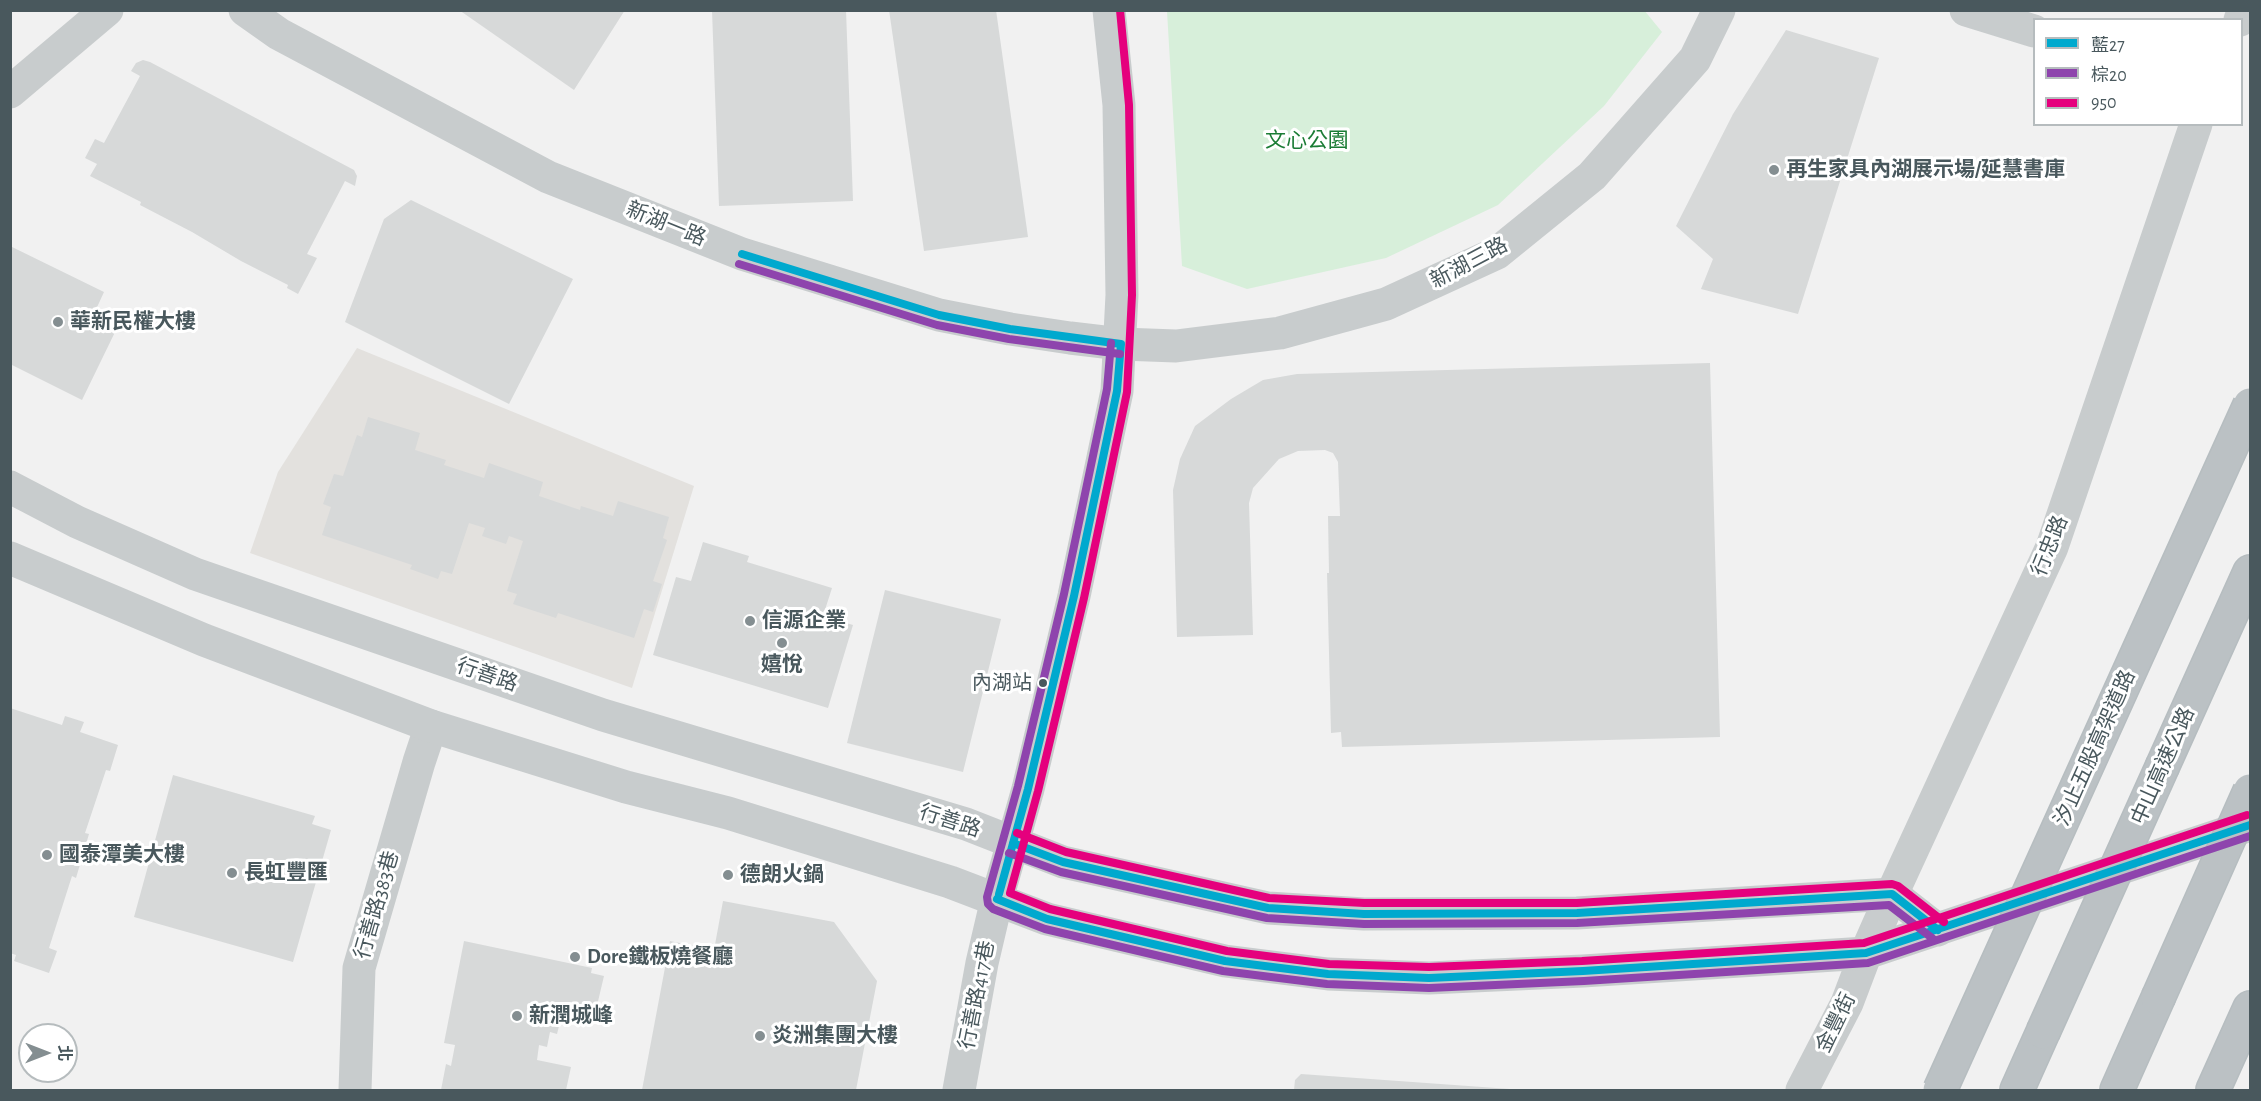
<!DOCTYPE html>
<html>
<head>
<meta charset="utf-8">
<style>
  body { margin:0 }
  #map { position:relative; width:2261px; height:1101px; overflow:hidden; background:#f1f1f1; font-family:"Alegreya Sans","Noto Sans TC",sans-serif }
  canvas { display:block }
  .frame { position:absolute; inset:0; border:12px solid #49585d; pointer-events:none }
  .legend { position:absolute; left:2033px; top:18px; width:210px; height:108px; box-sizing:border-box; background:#fff; border:2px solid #b6bcbe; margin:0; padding:8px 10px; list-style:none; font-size:18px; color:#49585d }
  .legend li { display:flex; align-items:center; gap:12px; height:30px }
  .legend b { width:30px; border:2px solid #b6bcbe }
  .north { position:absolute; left:18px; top:1023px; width:60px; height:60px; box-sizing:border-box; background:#fff; border:2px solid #b6bcbe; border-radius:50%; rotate:90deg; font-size:16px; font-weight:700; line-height:24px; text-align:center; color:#49585d }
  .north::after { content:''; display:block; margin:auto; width:21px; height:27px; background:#848e91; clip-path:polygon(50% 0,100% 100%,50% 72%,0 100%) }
</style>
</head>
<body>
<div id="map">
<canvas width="2261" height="1101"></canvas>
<div class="frame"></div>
<ul class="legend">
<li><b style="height:8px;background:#00a9ce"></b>藍27</li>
<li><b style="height:8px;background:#8e44ad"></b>棕20</li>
<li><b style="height:8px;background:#e5007d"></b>950</li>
</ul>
<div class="north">北</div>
</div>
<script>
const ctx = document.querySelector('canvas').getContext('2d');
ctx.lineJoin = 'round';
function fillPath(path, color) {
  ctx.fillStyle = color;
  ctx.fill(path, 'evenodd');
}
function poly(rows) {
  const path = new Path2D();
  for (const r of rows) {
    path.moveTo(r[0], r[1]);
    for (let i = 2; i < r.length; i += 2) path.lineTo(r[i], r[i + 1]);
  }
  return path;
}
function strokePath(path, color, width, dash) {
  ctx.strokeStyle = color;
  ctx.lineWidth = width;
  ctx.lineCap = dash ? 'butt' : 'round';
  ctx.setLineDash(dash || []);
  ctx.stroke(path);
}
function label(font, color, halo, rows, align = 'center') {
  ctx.font = font + ' "Alegreya Sans","Noto Sans TC",sans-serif';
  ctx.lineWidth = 6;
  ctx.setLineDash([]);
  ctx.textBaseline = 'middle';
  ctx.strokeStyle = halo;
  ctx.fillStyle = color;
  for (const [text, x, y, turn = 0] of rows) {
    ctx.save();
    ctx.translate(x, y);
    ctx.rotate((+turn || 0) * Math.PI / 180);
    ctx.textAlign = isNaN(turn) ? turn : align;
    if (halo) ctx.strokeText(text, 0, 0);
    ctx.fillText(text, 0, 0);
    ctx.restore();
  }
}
const commercial = poly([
  [357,348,694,486,632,688,250,553,278,472]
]);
const green = poly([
  [1644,10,1662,32,1604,106,1498,205,1386,258,1247,289,1182,266,1167,11]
]);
const building = poly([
  [459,10,625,10,574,90],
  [712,10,846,10,853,201,719,206],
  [889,10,996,10,1028,237,924,251],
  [1786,30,1879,58,1798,314,1701,289,1713,259,1676,226,1733,114],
  [143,60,150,62,354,170,357,176,355,186,345,181,307,254,317,258,298,294,287,288,288,285,241,261,192,232,140,205,141,202,90,176,97,164,85,158,95,139,104,143,140,76,131,71,136,63],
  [411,200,573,279,509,404,345,322,384,219],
  [10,246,104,292,93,316,117,328,82,400,10,364],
  [1710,363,1720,737,1342,747,1341,732,1331,733,1327,573,1329,573,1328,516,1340,516,1338,462,1333,453,1325,450,1298,451,1279,459,1253,488,1249,503,1253,635,1177,637,1173,490,1180,459,1195,426,1231,399,1263,380,1297,374],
  [368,417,420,433,415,450,446,460,444,465,484,478,489,463,543,482,539,496,580,510,581,506,613,516,618,501,669,517,663,538,667,540,653,581,662,584,653,612,644,609,634,638,558,613,556,618,513,604,517,594,507,591,523,541,509,536,506,544,482,536,485,528,469,523,452,574,441,571,438,579,410,569,412,565,322,535,331,507,323,504,334,474,343,476,357,435,362,437],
  [703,542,749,556,747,562,832,588,823,616,853,625,828,708,653,655,676,577,691,581],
  [885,590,1001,619,963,772,847,743],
  [10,708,62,725,65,716,84,722,80,732,118,745,110,771,106,770,85,833,89,834,76,878,72,876,49,948,57,951,49,973,14,961,16,955,10,953],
  [173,775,315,816,312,824,331,830,293,962,134,917],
  [723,901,834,922,877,981,856,1090,642,1090,670,941,714,950],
  [464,941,592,968,591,973,604,976,595,1014,585,1012,584,1023,561,1018,557,1034,550,1032,547,1047,539,1045,537,1060,571,1067,566,1090,441,1090,446,1064,451,1066,455,1045,444,1043],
  [1301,1074,1510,1089,1510,1090,1294,1090,1295,1080]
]);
const street = poly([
  [245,10,279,34,548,177,742,254,939,315,1010,329,1070,338,1121,344,1176,346,1280,333,1386,304,1497,253,1592,176,1695,59,1719,10],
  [1966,10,2034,31],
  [2240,20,2244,10],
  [10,92,107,10],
  [355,1090,359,968,419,762,431,726],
  [959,1090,982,963,997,899],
  [1802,1090,1847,1003,1866,953,1892,894,2052,547,2196,124]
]);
const secondary = poly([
  [10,487,77,522,195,574,603,715,966,824,1063,862,1268,908,1364,914,1577,913,1892,894,1938,930],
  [10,558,204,640,431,726,626,787,728,813,950,882,1047,919,1225,961,1328,974,1429,978,1583,971,1866,953,2250,825],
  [997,899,1028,789,1074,596,1117,391,1122,295,1119,105,1109,10]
]);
const highway = poly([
  [2163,765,2250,572],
  [2017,1090,2043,1032],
  [2117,1090,2158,998],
  [2213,1090,2250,1008]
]);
const highwayBridge = poly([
  [2158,998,2250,791],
  [2043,1032,2163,765],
  [1940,1090,2250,405]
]);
const bus1 = poly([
  [742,254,939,315,1010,329,1121,344],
  [1013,843,1063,862,1268,908,1364,914,1577,913,1892,894,1938,930],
  [999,894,1028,789,1074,596,1117,391,1121,344],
  [997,899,1047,919,1225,961,1328,974,1429,978,1583,971,1866,953,2250,825]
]);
const bus2 = poly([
  [739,264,937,325,1009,339,1120,354],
  [1111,343,1107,389,1064,594,1018,786,987,897,988,904,993,909,1045,929,1223,971,1327,984,1429,988,1584,981,1868,963,2250,836],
  [1009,853,1061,872,1267,918,1364,924,1577,923,1889,905,1932,938]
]);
const bus3 = poly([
  [1120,10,1129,105,1132,295,1127,392,1084,598,1038,791,1010,893,1050,909,1227,951,1329,964,1429,967,1582,961,1864,943,2247,815],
  [1017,833,1066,852,1269,898,1364,903,1577,903,1892,884,1898,886,1944,922]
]);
const markers = [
  [1774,170,6,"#848e91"],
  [58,322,6,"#848e91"],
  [750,621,6,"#848e91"],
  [782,643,6,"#848e91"],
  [1043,683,5,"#49585d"],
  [47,855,6,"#848e91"],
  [232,873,6,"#848e91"],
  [728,875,6,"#848e91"],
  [575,957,6,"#848e91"],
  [517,1016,6,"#848e91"],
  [760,1036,6,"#848e91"]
];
const busNames = [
  ["內湖站",1032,683]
];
const parkNames = [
  ["文心公園",1307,141]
];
const poiNames = [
  ["再生家具內湖展示場/延慧書庫",1786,170],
  ["華新民權大樓",70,322],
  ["信源企業",762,621],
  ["嬉悅",782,665,"center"],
  ["國泰潭美大樓",59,855],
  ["長虹豐匯",244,873],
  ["德朗火鍋",740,875],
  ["Dore鐵板燒餐廳",587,957],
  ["新潤城峰",529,1016],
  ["炎洲集團大樓",772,1036]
];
const streetNames = [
  ["新湖一路",666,224,22],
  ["新湖三路",1469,263,-28],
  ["行忠路",2050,546,-68],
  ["行善路",487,675,19],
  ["汐止五股高架道路",2095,748,-66],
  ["中山高速公路",2163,766,-66],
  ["行善路",950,821,18],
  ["行善路383巷",377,905,-74],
  ["行善路417巷",977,995,-79],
  ["金豐街",1836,1023,-64]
];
fillPath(commercial, '#e3e1de');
fillPath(green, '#d7efda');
fillPath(building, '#d7d9d9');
strokePath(highway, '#b6bdc0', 36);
strokePath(street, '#c8cccd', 33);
strokePath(secondary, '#c8cccd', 33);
strokePath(highway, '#bbc1c4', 33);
strokePath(highwayBridge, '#b6bdc0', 36, []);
strokePath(highwayBridge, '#bbc1c4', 33);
strokePath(bus1, '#00a9ce', 8);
strokePath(bus2, '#8e44ad', 8);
strokePath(bus3, '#e5007d', 8);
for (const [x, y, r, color] of markers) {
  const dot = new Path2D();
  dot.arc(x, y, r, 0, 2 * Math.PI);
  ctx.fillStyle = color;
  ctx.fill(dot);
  strokePath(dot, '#fff', 2);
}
label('20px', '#49585d', '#fff', busNames, 'right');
label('21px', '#1b7c35', '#fff', parkNames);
label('bold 21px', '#49585d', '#fff', poiNames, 'left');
label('21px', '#49585d', '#fff', streetNames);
</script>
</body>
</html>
